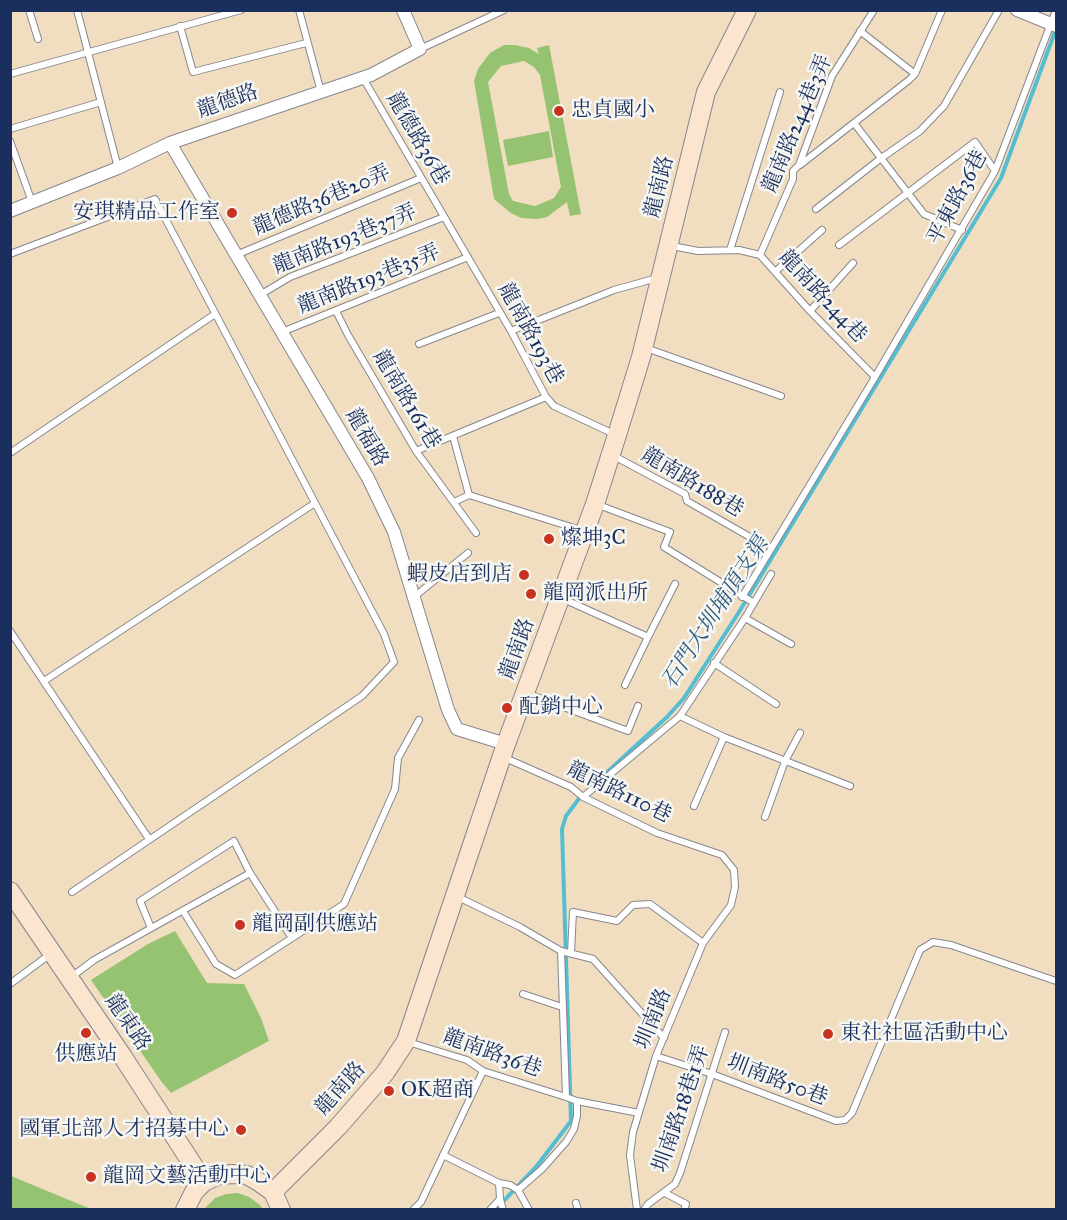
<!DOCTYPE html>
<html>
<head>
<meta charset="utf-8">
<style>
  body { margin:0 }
  #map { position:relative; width:1067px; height:1220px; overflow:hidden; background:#f1dec0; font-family:"IM FELL Great Primer",serif }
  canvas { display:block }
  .frame { position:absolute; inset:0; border:12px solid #1b2f5e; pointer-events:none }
</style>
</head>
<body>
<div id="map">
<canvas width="1067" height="1220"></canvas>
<div class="frame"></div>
</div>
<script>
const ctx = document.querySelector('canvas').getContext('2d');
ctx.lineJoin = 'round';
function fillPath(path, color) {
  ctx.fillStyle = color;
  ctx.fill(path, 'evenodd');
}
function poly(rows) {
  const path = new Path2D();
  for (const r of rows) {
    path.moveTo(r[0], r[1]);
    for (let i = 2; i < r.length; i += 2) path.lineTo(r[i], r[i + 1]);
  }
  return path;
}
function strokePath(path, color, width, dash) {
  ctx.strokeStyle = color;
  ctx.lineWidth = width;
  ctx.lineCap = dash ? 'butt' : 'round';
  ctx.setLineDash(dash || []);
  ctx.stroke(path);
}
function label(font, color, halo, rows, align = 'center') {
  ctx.font = font + ' "IM FELL Great Primer","Noto Serif TC",serif';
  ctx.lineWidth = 5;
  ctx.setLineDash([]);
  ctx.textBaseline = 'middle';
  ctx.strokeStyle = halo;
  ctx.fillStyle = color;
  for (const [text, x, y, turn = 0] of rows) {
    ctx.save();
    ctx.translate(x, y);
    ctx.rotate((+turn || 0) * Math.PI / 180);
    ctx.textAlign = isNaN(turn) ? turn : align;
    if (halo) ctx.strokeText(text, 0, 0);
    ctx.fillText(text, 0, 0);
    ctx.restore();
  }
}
const green = poly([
  [504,45,515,45,529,48,539,54,537,48,549,45,581,214,570,216,567,202,547,217,537,219,521,218,511,213,494,199,474,81,478,69,490,53],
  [524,61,534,67,540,75,561,187,554,198,535,206,513,201,509,194,488,82,501,66],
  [549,131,553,157,508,166,503,140],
  [175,931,207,983,244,984,261,1018,269,1041,171,1093,161,1081,91,980,148,944],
  [10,1176,11,1176,91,1209,11,1209],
  [238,1193,249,1197,259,1204,263,1209,204,1209,215,1198,226,1194]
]);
const stream = poly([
  [591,787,667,717,684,698,739,612,1001,178,1056,29],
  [495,1210,536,1167,571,1121,562,829,566,816,581,796]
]);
const lane = poly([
  [29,10,38,39],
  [77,10,118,168],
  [299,10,321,92],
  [180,26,193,72,306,43],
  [860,31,915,74],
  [420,49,504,10],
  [10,74,241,10],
  [363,78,511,331,546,397,554,406,614,434],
  [854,123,924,214,962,230],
  [10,129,101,102],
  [10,141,32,202],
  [800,165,909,80,915,74,942,10],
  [816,209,880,159,920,131,944,106,999,10],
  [839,245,975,142,995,171],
  [672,246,698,251,739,250,760,255,810,311,875,377],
  [730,250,780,92],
  [10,254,155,199,384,634,394,662,362,696,72,892],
  [236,255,421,178],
  [760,255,793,179,793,171,799,165,832,76,874,10],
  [776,271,822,230],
  [260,295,290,277,444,217],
  [336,311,348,335,416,451,476,533],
  [810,311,853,263],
  [511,331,614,290,657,278],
  [282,332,468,257],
  [419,344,499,313],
  [646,348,781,396],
  [453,436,469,495],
  [416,451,546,397],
  [10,453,215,314],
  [612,455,685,494,687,501,757,541],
  [454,502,469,495,584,531],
  [596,504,670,532,664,547,754,603],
  [414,597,468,553],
  [742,597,875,377,995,171,1056,10],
  [561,598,648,637,675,584],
  [745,618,791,644],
  [10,631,149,839],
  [714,663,776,704],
  [44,681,315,503],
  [625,685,648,637],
  [526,693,628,731,638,706],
  [680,716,724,737,850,786],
  [503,757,571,787,583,797,657,833,722,855,734,870,735,887,731,905,703,943,656,1056,633,1132,630,1155,637,1210],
  [583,797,680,716,745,618,771,574],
  [694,806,724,737],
  [765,817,785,761,800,733],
  [456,896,520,927,561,951,593,959,664,1038],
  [183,911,216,964,235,975,292,938],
  [151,928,140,901,234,841,250,873],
  [571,953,573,912,617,921,633,905,650,904,703,943],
  [70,978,94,960,250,873,292,938,344,904,395,789,398,758,419,720],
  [10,984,49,955],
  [523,994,562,1007],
  [408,1042,467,1060,483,1071,566,1097],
  [656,1056,712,1074,836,1121,845,1120,852,1113,920,950,933,942,951,945,1056,981],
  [577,1101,639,1113],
  [443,1155,499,1183,510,1185,518,1190,529,1210],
  [499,1183,500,1199,503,1210],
  [518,1190,542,1169,566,1142,574,1129,577,1116,577,1101,566,1097,561,951],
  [665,1193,686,1204,684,1210],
  [576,1203,578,1210],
  [413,1210,421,1202,483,1071],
  [490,1210,500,1199],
  [644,1210,648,1204,675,1184,680,1173,725,1032]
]);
const street = poly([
  [1017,10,1056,26],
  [170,143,368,478,394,532,448,710,457,729,506,744],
  [10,211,118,168,170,143,371,75,420,49,403,10]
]);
const secondary = poly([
  [10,891,121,1054,204,1182],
  [273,1192,338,1127,385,1073,406,1041,506,744,595,504,617,435,641,357,706,92,747,10],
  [185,1210,194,1192,204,1182,219,1175,233,1174,247,1175,259,1182,273,1192,281,1210]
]);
const markers = [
  [559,111,6,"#c8321e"],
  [232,213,6,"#c8321e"],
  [549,539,6,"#c8321e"],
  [524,575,6,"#c8321e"],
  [531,594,6,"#c8321e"],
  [507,708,6,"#c8321e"],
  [240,925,6,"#c8321e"],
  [86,1033,6,"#c8321e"],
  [828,1034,6,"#c8321e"],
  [389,1091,6,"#c8321e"],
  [241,1130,6,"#c8321e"],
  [91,1177,6,"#c8321e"]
];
const streetNames = [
  ["龍德路",228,102,-19],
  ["龍南路244巷3弄",798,124,-67],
  ["龍德路36巷",417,139,60],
  ["龍南路",660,187,-76],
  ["平東路36巷",958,198,-62],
  ["龍德路36巷20弄",322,201,-23],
  ["龍南路193巷37弄",345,240,-22],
  ["龍南路193巷35弄",369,280,-22],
  ["龍南路244巷",822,297,47],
  ["龍南路193巷",530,334,61],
  ["龍南路161巷",406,400,59],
  ["龍福路",366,438,60],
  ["龍南路188巷",692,483,31],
  ["龍南路",518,649,-70],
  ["龍南路110巷",619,793,26],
  ["圳南路",654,1019,-68],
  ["龍東路",127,1023,56],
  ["龍南路36巷",492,1054,20],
  ["圳南路50巷",777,1081,21],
  ["龍南路",341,1089,-48],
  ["圳南路18巷1弄",682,1109,-71]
];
const poiNames = [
  ["忠貞國小",571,111],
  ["安琪精品工作室",220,213,"right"],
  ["燦坤3C",561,539],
  ["蝦皮店到店",512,575,"right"],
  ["龍岡派出所",543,594],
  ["配銷中心",519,708],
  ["龍岡副供應站",252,925],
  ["東社社區活動中心",840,1034],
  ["供應站",86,1055,"center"],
  ["OK超商",401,1091],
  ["國軍北部人才招募中心",229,1130,"right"],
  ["龍岡文藝活動中心",103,1177]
];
const waterNames = [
  ["石門大圳埔頂支渠",716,613,-57]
];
fillPath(green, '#96c371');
strokePath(stream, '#55bdd2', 4);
strokePath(lane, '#86868f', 8);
strokePath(street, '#86868f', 14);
strokePath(secondary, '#86868f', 20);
strokePath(lane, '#fff', 6);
strokePath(street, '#fff', 12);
strokePath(secondary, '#fbe5cf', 18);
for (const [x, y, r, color] of markers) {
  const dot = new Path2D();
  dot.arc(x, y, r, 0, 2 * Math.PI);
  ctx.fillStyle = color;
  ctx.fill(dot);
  strokePath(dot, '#f6f6f2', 2);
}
label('21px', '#1b2f5e', '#f6f6f2', streetNames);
label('21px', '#1b2f5e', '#f6f6f2', poiNames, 'left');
label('italic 22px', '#2c5a81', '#f6f6f2', waterNames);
</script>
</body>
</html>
